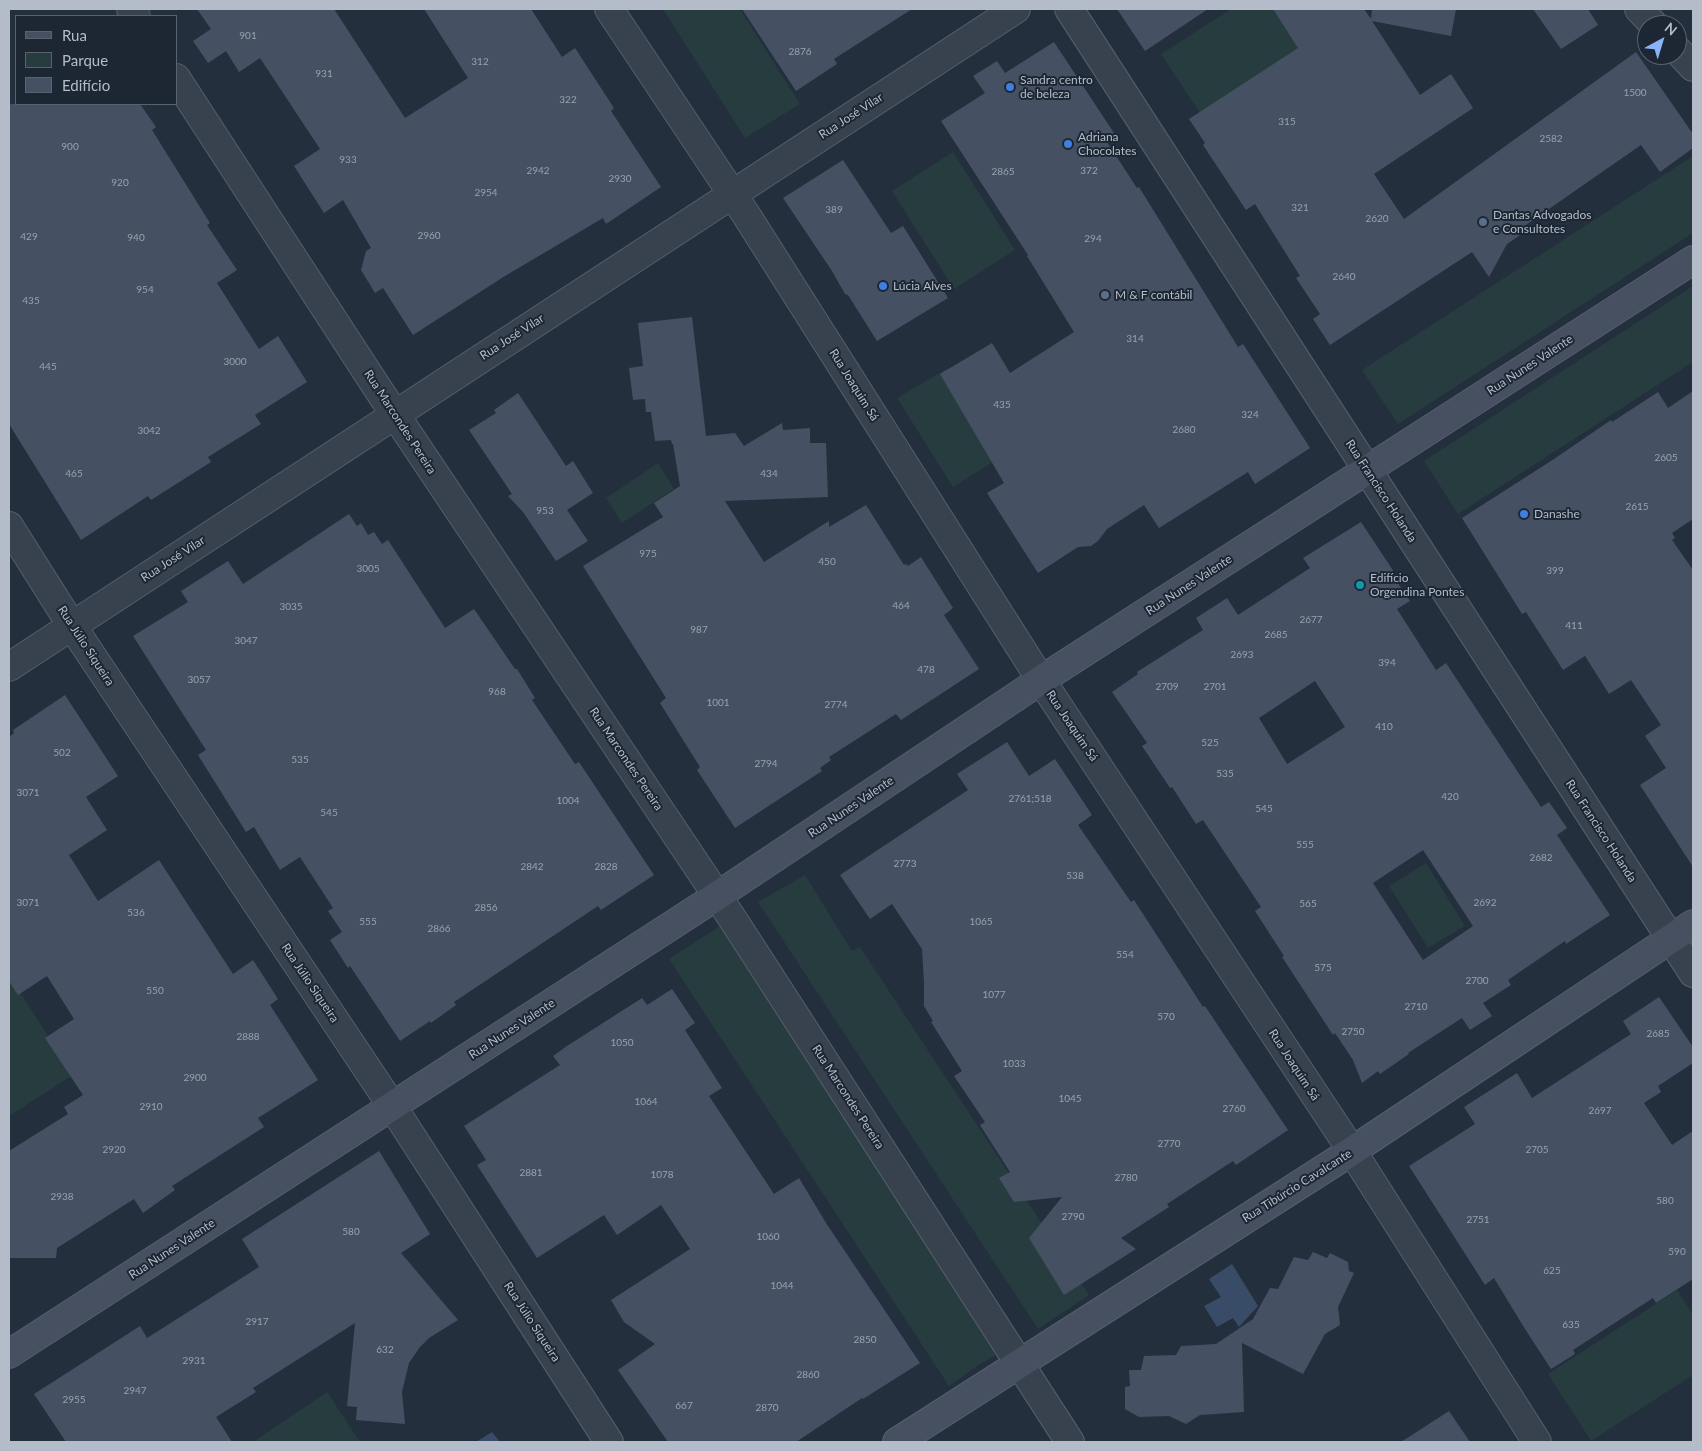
<!DOCTYPE html>
<html>
<head>
<meta charset="utf-8">
<style>
  body { margin:0 }
  #map { position:relative; width:1702px; height:1451px; overflow:hidden; background:#242f3e; font-family:Lato,sans-serif }
  canvas { display:block }
  .frame { position:absolute; inset:0; border:10px solid #b4bcc9; pointer-events:none }
  .legend { position:absolute; left:15px; top:15px; width:162px; height:90px; box-sizing:border-box; background:#1d2633; border:1px solid #59626f; margin:0; padding:6px 9px; list-style:none; font-size:15px; color:#b4bcc9 }
  .legend li { display:flex; align-items:center; gap:10px; height:25px }
  .legend b { width:25px; border:1px solid #59626f }
  .north { position:absolute; left:1637px; top:15px; width:50px; height:50px; box-sizing:border-box; background:#1d2633; border:1px solid #59626f; border-radius:50%; rotate:39deg; font-size:14px; font-weight:700; line-height:20px; text-align:center; color:#b4bcc9 }
  .north::after { content:''; display:block; margin:auto; width:18px; height:22px; background:#8ab4f8; clip-path:polygon(50% 0,100% 100%,50% 72%,0 100%) }
</style>
</head>
<body>
<div id="map">
<canvas width="1702" height="1451"></canvas>
<div class="frame"></div>
<ul class="legend">
<li><b style="height:6px;background:#465061"></b>Rua</li>
<li><b style="height:14px;background:#263c3f"></b>Parque</li>
<li><b style="height:14px;background:#455162"></b>Edifício</li>
</ul>
<div class="north">N</div>
</div>
<script>
const ctx = document.querySelector('canvas').getContext('2d');
ctx.lineJoin = 'round';
function fillPath(path, color) {
  ctx.fillStyle = color;
  ctx.fill(path, 'evenodd');
}
function poly(rows) {
  const path = new Path2D();
  for (const r of rows) {
    path.moveTo(r[0], r[1]);
    for (let i = 2; i < r.length; i += 2) path.lineTo(r[i], r[i + 1]);
  }
  return path;
}
function strokePath(path, color, width, dash) {
  ctx.strokeStyle = color;
  ctx.lineWidth = width;
  ctx.lineCap = dash ? 'butt' : 'round';
  ctx.setLineDash(dash || []);
  ctx.stroke(path);
}
function label(font, color, halo, rows, align = 'center') {
  ctx.font = font + ' Lato,sans-serif';
  ctx.lineWidth = 4;
  ctx.setLineDash([]);
  ctx.textBaseline = 'middle';
  ctx.strokeStyle = halo;
  ctx.fillStyle = color;
  for (const [text, x, y, turn = 0] of rows) {
    ctx.save();
    ctx.translate(x, y);
    ctx.rotate((+turn || 0) * Math.PI / 180);
    ctx.textAlign = isNaN(turn) ? turn : align;
    if (halo) ctx.strokeText(text, 0, 0);
    ctx.fillText(text, 0, 0);
    ctx.restore();
  }
}
const green = poly([
  [663,9,740,9,800,104,745,138],
  [1231,9,1317,9,1331,32,1202,116,1161,54],
  [953,152,1015,250,954,289,892,191],
  [1693,156,1693,233,1398,424,1362,370],
  [1693,286,1693,362,1458,514,1424,461],
  [948,368,995,442,1092,400,953,487,897,398],
  [658,463,674,489,622,523,606,498],
  [1426,863,1465,926,1428,948,1389,886],
  [805,875,852,951,860,947,1089,1295,1038,1329,758,902],
  [720,926,1000,1353,980,1364,949,1386,669,959],
  [9,975,73,1075,9,1116],
  [1677,1290,1693,1315,1693,1375,1591,1441,1548,1374],
  [327,1392,360,1442,253,1442]
]);
const water = poly([
  [1232,1264,1258,1306,1239,1327,1233,1318,1217,1327,1204,1306,1221,1297,1209,1279],
  [492,1432,500,1442,476,1442]
]);
const building = poly([
  [197,9,334,9,405,118,468,78,424,9,531,9,562,57,575,48,614,108,611,111,661,187,606,224,603,218,505,276,413,335,383,288,375,293,361,270,366,251,371,248,343,200,324,213,294,166,320,149,260,58,239,72,226,51,208,63,193,41,211,29],
  [742,9,912,9,834,59,837,64,796,91],
  [1117,9,1208,9,1145,51],
  [1273,9,1364,9,1371,19,1372,9,1456,9,1451,36,1372,21,1420,95,1451,74,1473,108,1374,174,1404,219,1636,52,1693,134,1693,148,1660,172,1641,145,1523,227,1526,231,1507,244,1489,277,1472,252,1330,345,1313,319,1320,314,1296,278,1300,276,1255,204,1246,210,1203,145,1205,143,1189,119,1298,48],
  [1533,9,1588,9,1598,25,1561,49],
  [1054,42,1114,133,1105,139,1137,188,1139,187,1238,347,1243,344,1310,448,1255,484,1248,472,1159,528,1144,505,1107,529,1098,541,1091,546,1078,547,1038,573,987,493,1004,483,940,374,992,343,1010,373,1074,332,1027,256,1028,255,941,121,985,93,973,76,997,61,1005,73],
  [9,104,140,104,156,127,152,130,210,223,207,225,237,270,217,283,259,349,278,336,307,382,255,415,261,424,208,457,211,462,151,500,148,496,81,540,9,424],
  [843,160,891,233,903,226,948,298,877,341,848,295,845,294,832,271,783,198],
  [692,317,706,436,735,433,744,446,782,423,783,430,810,428,810,443,826,443,828,497,725,501,764,562,829,521,829,527,866,505,904,565,906,564,908,566,921,557,953,608,944,615,979,669,901,720,896,714,829,757,831,760,820,768,822,771,735,828,697,770,700,767,660,703,666,698,583,566,663,517,654,503,680,486,673,444,672,444,671,440,655,441,651,412,646,412,645,399,633,400,629,368,643,366,638,323],
  [1693,391,1693,519,1672,533,1675,538,1672,540,1693,570,1693,867,1640,785,1666,768,1645,736,1661,725,1631,680,1609,694,1585,656,1563,670,1526,612,1522,614,1462,518,1554,459,1611,420,1612,422,1658,392,1668,408],
  [518,393,566,466,573,461,593,493,567,510,588,541,556,561,523,512,508,496,512,494,469,430,496,413,494,410],
  [349,514,357,526,361,523,368,535,374,532,382,544,388,540,445,628,474,609,515,669,517,669,535,698,532,700,575,764,579,762,654,875,601,910,598,906,454,1002,456,1005,431,1023,430,1021,400,1041,350,966,348,968,330,940,342,932,328,911,333,908,300,857,280,870,254,827,246,832,198,755,206,750,133,636,188,602,181,591,228,561,243,584],
  [1361,522,1394,572,1393,576,1410,601,1397,609,1436,670,1446,663,1541,807,1549,802,1567,828,1557,835,1610,915,1566,944,1565,941,1508,980,1511,985,1483,1003,1492,1016,1470,1030,1462,1018,1408,1053,1409,1054,1380,1074,1378,1071,1362,1083,1353,1060,1335,1033,1333,1035,1282,957,1284,956,1255,911,1261,907,1203,820,1196,824,1172,787,1170,788,1142,746,1147,743,1112,692,1138,674,1137,672,1203,630,1196,618,1227,598,1238,615,1310,568,1303,558],
  [1315,681,1345,727,1287,764,1259,718],
  [1423,850,1473,926,1423,960,1373,883],
  [65,695,118,776,86,797,107,830,69,855,98,901,159,860,233,974,253,960,278,999,270,1005,318,1080,258,1118,264,1127,172,1186,175,1190,143,1213,134,1199,57,1248,56,1258,9,1258,9,1151,68,1114,64,1107,83,1095,45,1038,74,1019,47,976,18,995,9,981,9,737,14,733,13,730],
  [1007,742,1029,776,1055,759,1092,815,1078,825,1131,902,1134,900,1203,1007,1205,1006,1235,1051,1288,1130,1236,1165,1233,1161,1167,1204,1169,1207,1121,1238,1136,1249,1064,1295,1029,1238,1062,1197,1014,1202,999,1178,1010,1172,980,1125,985,1122,954,1076,962,1071,931,1022,933,1021,924,1006,924,982,922,949,892,904,870,919,840,875,968,790,957,774],
  [672,989,695,1023,685,1030,722,1088,709,1096,774,1194,799,1178,826,1223,920,1363,863,1399,862,1398,796,1442,668,1442,618,1370,655,1344,624,1322,611,1300,690,1249,661,1205,617,1235,604,1215,537,1258,477,1165,486,1160,464,1126,560,1065,553,1056,567,1046,642,998,647,1005],
  [1659,997,1693,1047,1693,1063,1658,1086,1661,1092,1644,1103,1672,1145,1693,1131,1693,1279,1656,1303,1653,1298,1573,1350,1575,1354,1551,1369,1525,1329,1494,1278,1485,1285,1409,1166,1475,1124,1464,1107,1517,1073,1532,1098,1631,1034,1623,1021],
  [379,1151,430,1234,401,1253,458,1320,429,1338,420,1347,409,1363,402,1392,405,1424,356,1420,357,1407,347,1406,355,1323,253,1388,256,1392,216,1417,232,1442,66,1442,34,1394,140,1326,147,1338,259,1267,242,1239],
  [1313,1252,1327,1258,1330,1253,1348,1262,1349,1271,1354,1273,1338,1307,1340,1325,1325,1334,1303,1374,1242,1343,1244,1412,1200,1415,1186,1424,1169,1416,1139,1417,1125,1409,1125,1387,1130,1386,1129,1370,1141,1370,1144,1356,1176,1355,1181,1346,1216,1344,1253,1319,1270,1288,1278,1289,1294,1257,1308,1260],
  [1449,1411,1470,1442,1401,1442]
]);
const street = poly([
  [131,9,136,16],
  [609,9,745,213,1041,680,1352,1151,1537,1442],
  [1069,9,1693,973],
  [1639,9,1654,25],
  [1677,50,1693,67],
  [176,78,378,389,734,921,1070,1442],
  [9,526,72,626,392,1106,609,1442],
  [9,667,1016,9]
]);
const secondary = poly([
  [9,1354,717,896,1041,680,1693,260],
  [897,1442,1352,1151,1693,924]
]);
const markers = [
  [1010,87,5,"#3f7fe0"],
  [1068,144,5,"#3f7fe0"],
  [1483,222,5,"#5c6f8a"],
  [883,286,5,"#3f7fe0"],
  [1105,295,5,"#5c6f8a"],
  [1524,514,5,"#3f7fe0"],
  [1360,585,5,"#0f9aa8"]
];
const numberNames = [
  ["901",248,36],
  ["2876",800,52],
  ["312",480,62],
  ["931",324,74],
  ["1500",1635,93],
  ["322",568,100],
  ["315",1287,122],
  ["2582",1551,139],
  ["900",70,147],
  ["933",348,160],
  ["2942",538,171],
  ["372",1089,171],
  ["2865",1003,172],
  ["2930",620,179],
  ["920",120,183],
  ["2954",486,193],
  ["321",1300,208],
  ["389",834,210],
  ["2620",1377,219],
  ["2960",429,236],
  ["429",29,237],
  ["940",136,238],
  ["294",1093,239],
  ["2640",1344,277],
  ["954",145,290],
  ["435",31,301],
  ["314",1135,339],
  ["3000",235,362],
  ["445",48,367],
  ["435",1002,405],
  ["324",1250,415],
  ["2680",1184,430],
  ["3042",149,431],
  ["2605",1666,458],
  ["465",74,474],
  ["434",769,474],
  ["2615",1637,507],
  ["953",545,511],
  ["975",648,554],
  ["450",827,562],
  ["3005",368,569],
  ["399",1555,571],
  ["464",901,606],
  ["3035",291,607],
  ["2677",1311,620],
  ["411",1574,626],
  ["987",699,630],
  ["2685",1276,635],
  ["3047",246,641],
  ["2693",1242,655],
  ["394",1387,663],
  ["478",926,670],
  ["3057",199,680],
  ["2709",1167,687],
  ["2701",1215,687],
  ["968",497,692],
  ["1001",718,703],
  ["2774",836,705],
  ["410",1384,727],
  ["525",1210,743],
  ["502",62,753],
  ["535",300,760],
  ["2794",766,764],
  ["535",1225,774],
  ["3071",28,793],
  ["420",1450,797],
  ["2761;518",1030,799],
  ["1004",568,801],
  ["545",1264,809],
  ["545",329,813],
  ["555",1305,845],
  ["2682",1541,858],
  ["2773",905,864],
  ["2842",532,867],
  ["2828",606,867],
  ["538",1075,876],
  ["3071",28,903],
  ["2692",1485,903],
  ["565",1308,904],
  ["2856",486,908],
  ["536",136,913],
  ["555",368,922],
  ["1065",981,922],
  ["2866",439,929],
  ["554",1125,955],
  ["575",1323,968],
  ["2700",1477,981],
  ["550",155,991],
  ["1077",994,995],
  ["2710",1416,1007],
  ["570",1166,1017],
  ["2750",1353,1032],
  ["2685",1658,1034],
  ["2888",248,1037],
  ["1050",622,1043],
  ["1033",1014,1064],
  ["2900",195,1078],
  ["1045",1070,1099],
  ["1064",646,1102],
  ["2910",151,1107],
  ["2760",1234,1109],
  ["2697",1600,1111],
  ["2770",1169,1144],
  ["2920",114,1150],
  ["2705",1537,1150],
  ["2881",531,1173],
  ["1078",662,1175],
  ["2780",1126,1178],
  ["2938",62,1197],
  ["580",1665,1201],
  ["2790",1073,1217],
  ["2751",1478,1220],
  ["580",351,1232],
  ["1060",768,1237],
  ["590",1677,1252],
  ["625",1552,1271],
  ["1044",782,1286],
  ["2917",257,1322],
  ["635",1571,1325],
  ["2850",865,1340],
  ["632",385,1350],
  ["2931",194,1361],
  ["2860",808,1375],
  ["2947",135,1391],
  ["2955",74,1400],
  ["667",684,1406],
  ["2870",767,1408]
];
const poiNames = [
  ["Sandra centro",1020,80],
  ["de beleza",1020,94],
  ["Adriana",1078,137],
  ["Chocolates",1078,151],
  ["Dantas Advogados",1493,215],
  ["e Consultotes",1493,229],
  ["Lúcia Alves",893,286],
  ["M & F contábil",1115,295],
  ["Danashe",1534,514],
  ["Edifício",1370,578],
  ["Orgendina Pontes",1370,592]
];
const streetNames = [
  ["Rua José Vilar",851,116,-33],
  ["Rua José Vilar",512,337,-33],
  ["Rua Nunes Valente",1530,365,-33],
  ["Rua Joaquim Sá",854,385,58],
  ["Rua Marcondes Pereira",400,422,57],
  ["Rua Francisco Holanda",1381,491,57],
  ["Rua José Vilar",173,559,-33],
  ["Rua Nunes Valente",1189,585,-33],
  ["Rua Júlio Siqueira",86,646,57],
  ["Rua Joaquim Sá",1072,726,56],
  ["Rua Marcondes Pereira",626,759,56],
  ["Rua Nunes Valente",851,807,-34],
  ["Rua Francisco Holanda",1601,831,57],
  ["Rua Júlio Siqueira",310,983,56],
  ["Rua Nunes Valente",512,1029,-33],
  ["Rua Joaquim Sá",1294,1065,57],
  ["Rua Marcondes Pereira",848,1097,57],
  ["Rua Tibúrcio Cavalcante",1297,1186,-32],
  ["Rua Nunes Valente",172,1249,-33],
  ["Rua Júlio Siqueira",532,1322,57]
];
fillPath(green, '#263c3f');
fillPath(water, '#394c67');
fillPath(building, '#455162');
strokePath(street, '#565f6c', 30);
strokePath(secondary, '#565f6c', 30);
strokePath(street, '#38414e', 28);
strokePath(secondary, '#465061', 28);
for (const [x, y, r, color] of markers) {
  const dot = new Path2D();
  dot.arc(x, y, r, 0, 2 * Math.PI);
  ctx.fillStyle = color;
  ctx.fill(dot);
  strokePath(dot, '#1d2633', 2);
}
label('10px', '#98a1af', null, numberNames);
label('12px', '#b4bcc9', '#1d2633', poiNames, 'left');
label('12px', '#b4bcc9', '#1d2633', streetNames);
</script>
</body>
</html>
